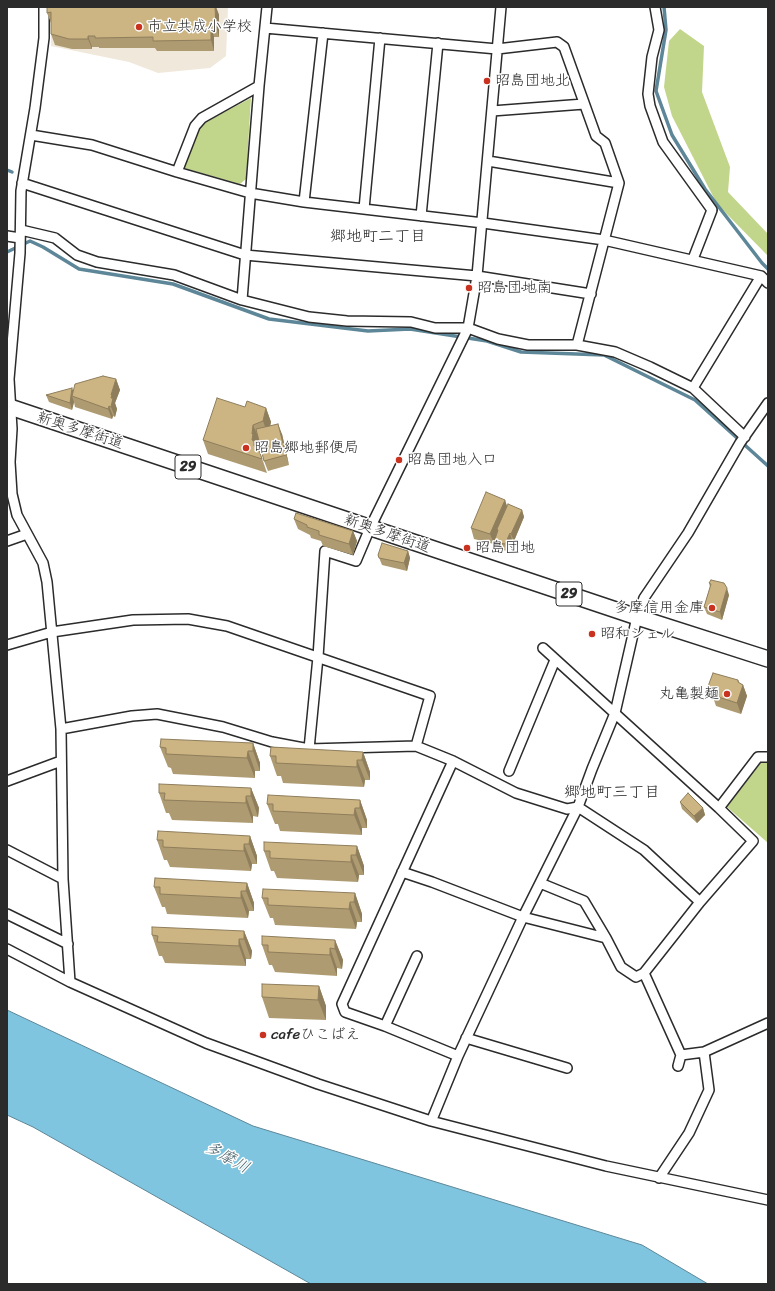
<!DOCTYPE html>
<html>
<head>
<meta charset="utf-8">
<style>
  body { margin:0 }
  #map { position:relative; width:775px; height:1291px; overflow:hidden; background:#fff; font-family:Sriracha,sans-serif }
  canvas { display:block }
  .frame { position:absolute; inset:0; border:8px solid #2b2b2b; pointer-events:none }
</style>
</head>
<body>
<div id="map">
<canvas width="775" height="1291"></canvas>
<div class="frame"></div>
</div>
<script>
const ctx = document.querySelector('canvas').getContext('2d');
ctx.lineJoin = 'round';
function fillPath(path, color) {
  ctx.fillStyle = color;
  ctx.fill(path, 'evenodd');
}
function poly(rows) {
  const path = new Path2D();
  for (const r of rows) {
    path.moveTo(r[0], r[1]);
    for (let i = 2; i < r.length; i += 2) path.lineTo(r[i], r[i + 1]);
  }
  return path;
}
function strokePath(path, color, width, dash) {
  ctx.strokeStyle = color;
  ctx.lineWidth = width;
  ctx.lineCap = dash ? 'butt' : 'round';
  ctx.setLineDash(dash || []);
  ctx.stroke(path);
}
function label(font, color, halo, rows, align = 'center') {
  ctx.font = font + ' Sriracha,"Klee One",sans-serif';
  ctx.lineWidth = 3;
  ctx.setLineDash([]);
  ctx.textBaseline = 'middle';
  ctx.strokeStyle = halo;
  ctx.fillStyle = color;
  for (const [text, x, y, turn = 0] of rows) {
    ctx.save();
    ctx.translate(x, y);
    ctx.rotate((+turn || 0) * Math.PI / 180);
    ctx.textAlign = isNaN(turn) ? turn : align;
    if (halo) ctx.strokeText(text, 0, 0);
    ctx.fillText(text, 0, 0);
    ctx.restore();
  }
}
const built = poly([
  [51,7,228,7,226,56,210,68,158,73,129,62,51,46]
]);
const green = poly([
  [680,29,704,46,702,92,730,167,728,192,768,234,768,256,717,204,672,116,664,87,669,41],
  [251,98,246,179,240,184,184,168,198,129,206,122],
  [761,763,768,763,768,843,727,807]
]);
const water = poly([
  [7,1010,253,1126,642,1245,708,1284,311,1284,33,1127,7,1115,7,1010]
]);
const stream = poly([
  [664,7,666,30,656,91,672,135,705,189,762,263,768,269],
  [7,170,12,172],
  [7,252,30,241,43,247,79,269,173,284,269,319,368,331,410,329,487,341,521,352,604,355,695,400,768,466]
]);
const minor = poly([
  [44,7,44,38,35,108,21,191,20,253,9,379,12,429,10,462,12,494,17,515,43,563,47,582,61,729,63,879,70,982],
  [655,7,659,30,652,57,648,94,650,106,663,142,712,210,693,259],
  [265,28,497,49,557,42,564,47,596,136,605,143,619,183,577,345],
  [492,111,584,104],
  [31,135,92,145,177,172,250,193,304,202,483,223,604,240,761,276,768,283],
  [488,161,619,183],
  [177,172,195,126,202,118,259,86],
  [22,183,245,255,477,276,591,294],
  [304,202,323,33],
  [364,209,380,38],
  [421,216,438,43],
  [21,230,55,238,77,255,97,262,174,275,242,300,309,317,347,321,411,322,435,328,468,328,498,339,528,345,577,345,615,352,650,367,693,388,745,437],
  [7,236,20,238],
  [242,300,259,86,267,7],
  [693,388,761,276],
  [7,541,27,534],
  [7,645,52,632,133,620,188,619,227,626,430,696,416,746],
  [543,648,719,808,758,757,768,757],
  [61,729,132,716,157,714,223,727,272,742,309,749,416,746,453,761,516,793,567,809,578,807,644,850,700,902,644,973,636,977,621,967,606,938,584,901,540,883],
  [309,749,318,657,325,551,356,561,370,528,468,328,477,276,501,7],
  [453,761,342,1004,345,1012,385,1026,458,1056],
  [509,771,555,660],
  [7,781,61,761],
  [7,850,63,879],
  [402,872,432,882,523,917,606,938],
  [700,902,753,841,719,808],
  [7,914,68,944],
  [7,949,70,982,206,1043,318,1084,431,1121,606,1166,768,1200],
  [644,973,681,1055,678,1066],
  [385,1026,417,956],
  [466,1038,567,1068],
  [681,1055,704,1052,768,1023],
  [433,1117,458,1056,523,917,578,807,592,769,615,713,637,617,644,598,688,533,740,443,768,403],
  [659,1178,689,1133,709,1090,704,1052]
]);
const primary = poly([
  [7,406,637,617,768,659]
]);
const wall = poly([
  [47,7,216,7,219,15,219,37,214,37,214,51,157,51,155,48,99,48,99,47,92,47,92,49,72,49,55,45,51,34,51,23,47,13],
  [116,379,120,390,115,403,117,409,115,417,113,416,112,419,75,407,74,402,72,410,49,402,46,395,73,390],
  [245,407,266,408,271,422,270,426,282,434,289,465,268,471,264,461,258,439,257,445,267,473,208,454,203,440],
  [505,500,507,506,522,510,524,517,514,541,512,540,508,551,497,549,494,543,494,544,474,539,471,528],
  [294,519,353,531,357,541,353,555,323,546,321,541,311,538,310,535,298,529],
  [408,551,410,558,407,571,382,565,378,555],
  [709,583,729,595,722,620,707,614,704,607,710,587],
  [738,680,739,683,743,685,747,696,741,714,716,706,714,700,711,699,707,689],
  [253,743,260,763,260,771,255,771,255,778,173,774,171,768,168,767,160,747],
  [363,752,370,772,370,780,365,780,364,787,283,783,281,776,277,776,270,756],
  [251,788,259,808,258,817,253,816,253,823,172,820,169,813,166,813,159,793],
  [360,800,367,820,367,828,362,828,362,835,280,831,278,824,275,824,267,804],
  [680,802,703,808,705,815,697,823,682,809],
  [250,836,257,856,257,864,252,864,251,871,170,867,167,860,164,860,157,840],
  [357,846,364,866,364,875,359,875,358,882,277,878,274,871,271,871,264,851],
  [247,883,254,903,254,911,249,911,248,918,167,914,165,907,162,907,154,887],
  [355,893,362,914,362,922,357,922,356,929,275,925,273,918,270,918,262,898],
  [244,931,252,951,251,959,246,959,246,966,165,963,162,956,159,956,152,935],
  [335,940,343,960,342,969,337,968,337,976,275,972,272,965,269,965,262,945],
  [319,986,326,1006,326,1020,269,1018,262,997]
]);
const shadedWall = poly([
  [215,7,216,7,219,15,219,37,216,26],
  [211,26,214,37,214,51,211,40],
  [88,36,92,47,92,49,88,39],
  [116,379,120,390,115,403,117,409,115,417,111,407,111,395],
  [72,388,75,395,72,396,74,402,72,410,70,403],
  [109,406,113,416,112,419,108,409],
  [266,408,271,422,268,435,263,421],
  [278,424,282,434,289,465,286,455],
  [253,425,259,439,257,445,263,461,267,473,258,448,258,458,252,440,252,434],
  [505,500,508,510,497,529,499,533,494,544,490,534],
  [522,510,524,517,514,541,511,534],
  [353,531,357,541,353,555,349,544],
  [510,533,512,540,508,551,505,544],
  [408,551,410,558,407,571,404,563],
  [727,588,729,595,722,620,720,612],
  [738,680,741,690,743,685,747,696,741,714,737,703],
  [253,743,260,763,260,771,253,751],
  [248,751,255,771,255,778,247,758],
  [363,752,370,772,370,780,362,760],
  [357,760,365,780,364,787,357,767],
  [251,788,259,808,258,817,251,796],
  [246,796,253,816,253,823,246,803],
  [360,800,367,820,367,828,360,808],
  [355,808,362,828,362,835,354,815],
  [703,808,705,815,697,823,694,816],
  [250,836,257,856,257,864,249,844],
  [244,844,252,864,251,871,244,851],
  [357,846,364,866,364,875,356,855],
  [351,855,359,875,358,882,351,862],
  [247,883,254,903,254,911,246,891],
  [241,891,249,911,248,918,241,898],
  [355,893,362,914,362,922,354,902],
  [350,902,357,922,356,929,349,909],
  [244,931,252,951,251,959,244,939],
  [239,939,246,959,246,966,239,946],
  [335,940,343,960,342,969,335,949],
  [330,948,337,968,337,976,330,955],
  [319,986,326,1006,326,1020,318,1000]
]);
const building = poly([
  [47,7,215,7,216,26,211,26,211,40,153,41,153,37,95,38,95,36,88,36,88,39,69,39,51,34,51,12,47,13,47,7],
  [103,376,116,379,111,395,112,395,111,398,113,398,111,407,109,406,108,409,72,396,75,384,103,376],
  [72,388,70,403,46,395,72,388],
  [217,398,245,407,247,401,266,408,263,421,253,425,252,434,253,434,252,440,254,441,254,446,258,447,262,459,203,440,217,398],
  [278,424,286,455,264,461,256,429,278,424],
  [486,492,505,500,490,534,471,528,486,492],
  [508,504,522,510,511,534,510,533,505,544,494,542,498,530,497,529,508,504],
  [296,513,353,531,349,544,319,535,319,531,307,527,307,525,294,519,296,513],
  [382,543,408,551,404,563,379,558,378,555,382,543],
  [711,580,724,583,727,588,720,612,704,607,711,584,709,583,711,580],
  [713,673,738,680,738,682,743,685,737,703,712,695,713,691,707,689,713,673],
  [161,739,253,743,253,751,248,751,247,758,166,754,166,748,160,747,161,739],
  [271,747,363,752,362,760,357,760,357,767,276,763,276,756,270,756,271,747],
  [159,784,251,788,251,796,246,796,246,803,164,800,165,793,159,793,159,784],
  [688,793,703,808,694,816,680,802,688,793],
  [268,795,360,800,360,808,355,808,354,815,273,811,273,804,267,804,268,795],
  [158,831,250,836,249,844,244,844,244,851,163,847,163,840,157,840,158,831],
  [264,842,357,846,356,855,351,855,351,862,270,858,270,851,264,851,264,842],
  [155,878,247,883,246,891,241,891,241,898,160,894,160,887,154,887,155,878],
  [263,889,355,893,354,902,350,902,349,909,268,905,268,898,262,898,263,889],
  [152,927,244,931,244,939,239,939,239,946,157,942,158,936,152,935,152,927],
  [262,936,335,940,335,949,330,948,330,955,268,952,268,945,262,945,262,936],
  [262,984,319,986,318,1000,262,997,262,984]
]);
const markers = [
  [139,27,4,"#c8321e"],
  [487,81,4,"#c8321e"],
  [469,288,4,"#c8321e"],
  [246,448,4,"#c8321e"],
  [399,460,4,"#c8321e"],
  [467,548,4,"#c8321e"],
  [712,608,4,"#c8321e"],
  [592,634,4,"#c8321e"],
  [727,694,4,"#c8321e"],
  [263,1035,4,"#c8321e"]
];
const shields = [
  [188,467,26],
  [569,594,26]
];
const shieldNames = [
  ["29",188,467],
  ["29",569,594]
];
const poiNames = [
  ["市立共成小学校",147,27],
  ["昭島団地北",495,81],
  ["昭島団地南",477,288],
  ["昭島郷地郵便局",254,448],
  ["昭島団地入口",407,460],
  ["昭島団地",475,548],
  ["多摩信用金庫",704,608,"right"],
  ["昭和シェル",600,634],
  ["丸亀製麺",719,694,"right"],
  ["cafeひこばえ",271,1035]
];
const streetNames = [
  ["新奥多摩街道",80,431,18],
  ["新奥多摩街道",387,534,19]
];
const neighbourhoodNames = [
  ["郷地町二丁目",378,237],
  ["郷地町三丁目",612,793]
];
const waterNames = [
  ["多摩川",227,1158,29]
];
fillPath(built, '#f0e8da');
fillPath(green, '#c2d68b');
fillPath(water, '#7fc5e0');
strokePath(water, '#5d8798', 1);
strokePath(stream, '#5d8798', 3.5);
strokePath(minor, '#2b2b2b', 12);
strokePath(primary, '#2b2b2b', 18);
strokePath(minor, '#fff', 9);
strokePath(primary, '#fff', 15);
fillPath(wall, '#af9b71');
fillPath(shadedWall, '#8f7e5c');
fillPath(building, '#ccb483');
strokePath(building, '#8f7e5c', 1);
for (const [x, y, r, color] of markers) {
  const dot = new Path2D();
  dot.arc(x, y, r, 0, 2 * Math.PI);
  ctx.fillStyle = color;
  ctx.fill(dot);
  strokePath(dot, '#fff', 1.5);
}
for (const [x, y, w] of shields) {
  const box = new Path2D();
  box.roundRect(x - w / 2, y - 12, w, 24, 3);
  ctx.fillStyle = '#fff';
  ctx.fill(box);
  strokePath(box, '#2b2b2b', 1);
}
label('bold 14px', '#2b2b2b', null, shieldNames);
label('15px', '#2b2b2b', '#fff', poiNames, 'left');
label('15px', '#2b2b2b', '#fff', streetNames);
label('16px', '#2b2b2b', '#fff', neighbourhoodNames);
label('italic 16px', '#48616a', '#fff', waterNames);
</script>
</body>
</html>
